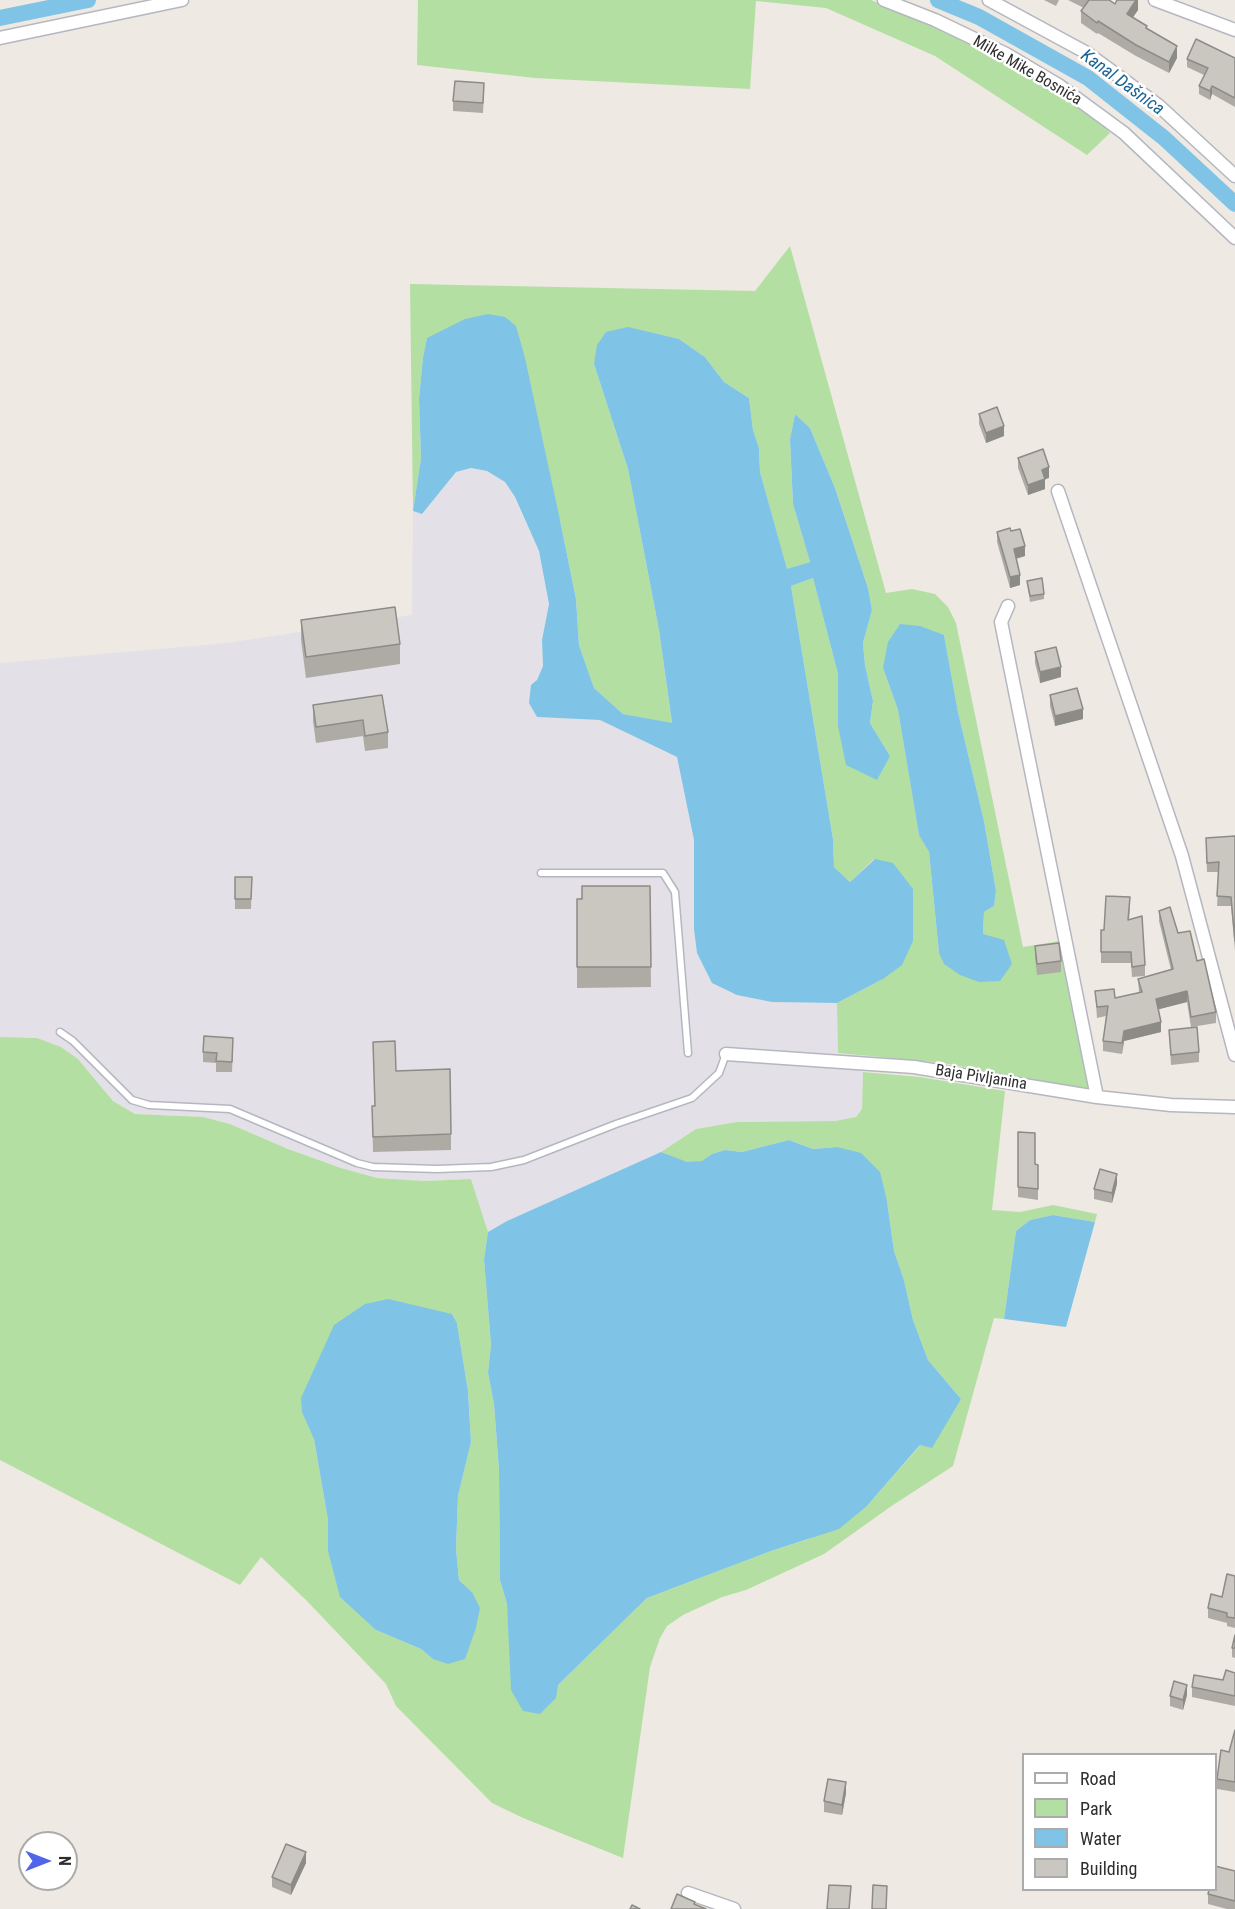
<!DOCTYPE html>
<html>
<head>
<meta charset="utf-8">
<style>
  body { margin:0 }
  #map { position:relative; width:1235px; height:1909px; overflow:hidden; background:#eee9e2; font-family:"Roboto Condensed",sans-serif }
  canvas { display:block }
  .legend { position:absolute; left:1022px; top:1753px; width:195px; height:138px; box-sizing:border-box; background:#fff; border:2px solid #ababab; margin:0; padding:8px 10px; list-style:none; font-size:18px; color:#2e2e2e }
  .legend li { display:flex; align-items:center; gap:12px; height:30px }
  .legend b { width:30px; border:2px solid #ababab }
  .north { position:absolute; left:18px; top:1831px; width:60px; height:60px; box-sizing:border-box; background:#fff; border:2px solid #ababab; border-radius:50%; rotate:90deg; font-size:16px; font-weight:700; line-height:24px; text-align:center; color:#2e2e2e }
  .north::after { content:''; display:block; margin:auto; width:21px; height:27px; background:#5165eb; clip-path:polygon(50% 0,100% 100%,50% 72%,0 100%) }
</style>
</head>
<body>
<div id="map">
<canvas width="1235" height="1909"></canvas>
<ul class="legend">
<li><b style="height:8px;background:#fff"></b>Road</li>
<li><b style="height:16px;background:#b4dfa3"></b>Park</li>
<li><b style="height:16px;background:#7fc4e6"></b>Water</li>
<li><b style="height:16px;background:#cac7c0"></b>Building</li>
</ul>
<div class="north">N</div>
</div>
<script>
const ctx = document.querySelector('canvas').getContext('2d');
ctx.lineJoin = 'round';
function fillPath(path, color) {
  ctx.fillStyle = color;
  ctx.fill(path, 'evenodd');
}
function poly(rows) {
  const path = new Path2D();
  for (const r of rows) {
    path.moveTo(r[0], r[1]);
    for (let i = 2; i < r.length; i += 2) path.lineTo(r[i], r[i + 1]);
  }
  return path;
}
function strokePath(path, color, width, dash) {
  ctx.strokeStyle = color;
  ctx.lineWidth = width;
  ctx.lineCap = dash ? 'butt' : 'round';
  ctx.setLineDash(dash || []);
  ctx.stroke(path);
}
function label(font, color, halo, rows, align = 'center') {
  ctx.font = font + ' "Roboto Condensed",sans-serif';
  ctx.lineWidth = 5;
  ctx.setLineDash([]);
  ctx.textBaseline = 'middle';
  ctx.strokeStyle = halo;
  ctx.fillStyle = color;
  for (const [text, x, y, turn = 0] of rows) {
    ctx.save();
    ctx.translate(x, y);
    ctx.rotate((+turn || 0) * Math.PI / 180);
    ctx.textAlign = isNaN(turn) ? turn : align;
    if (halo) ctx.strokeText(text, 0, 0);
    ctx.fillText(text, 0, 0);
    ctx.restore();
  }
}
const industrial = poly([
  [471,468,487,471,505,482,515,498,539,551,549,604,542,640,543,666,537,680,536,717,600,720,677,757,694,840,694,929,697,953,712,982,772,1002,837,1003,838,1053,861,1055,863,1072,862,1109,856,1117,835,1121,737,1122,696,1129,661,1152,507,1221,488,1232,471,1179,424,1181,377,1178,341,1168,288,1149,230,1124,203,1117,135,1114,113,1101,78,1059,37,1038,0,1037,0,663,227,643,412,615,413,511,422,514,456,472]
]);
const green = poly([
  [418,0,871,0,935,27,1005,60,1058,91,1096,118,1110,133,1087,155,935,56,826,8,756,1,750,89,535,78,417,65],
  [790,246,886,593,912,589,935,594,948,607,956,623,1023,947,1060,941,1089,1087,1084,1090,943,1063,838,1053,837,1003,883,979,874,859,850,882,834,867,833,839,791,586,813,578,838,674,838,726,890,756,870,723,873,701,865,665,863,643,872,610,868,588,835,488,810,428,795,414,790,439,793,504,810,562,787,570,760,472,759,448,753,430,749,398,724,382,705,357,679,339,656,334,594,364,628,469,659,630,672,724,623,714,594,688,579,645,576,599,560,520,427,338,423,357,419,399,421,458,413,511,410,284,755,291],
  [944,635,958,712,984,821,996,891,994,906,984,912,983,934,939,953,929,852,919,834,898,710,883,668],
  [0,1037,37,1038,61,1047,78,1059,113,1101,135,1114,203,1117,230,1124,288,1149,341,1168,377,1178,424,1181,471,1179,488,1232,484,1259,491,1345,488,1373,494,1404,499,1470,500,1580,507,1604,509,1631,558,1685,647,1598,771,1551,809,1539,867,1506,961,1399,928,1360,913,1320,904,1280,894,1251,887,1201,837,1147,813,1149,789,1140,742,1152,725,1150,712,1154,703,1161,687,1163,661,1152,696,1129,737,1122,835,1121,856,1117,862,1109,863,1072,920,1077,1005,1091,992,1210,1020,1212,1053,1205,1097,1214,1095,1222,1053,1215,1030,1220,1016,1231,1004,1319,994,1318,953,1466,893,1505,824,1554,746,1590,722,1597,683,1615,667,1626,660,1638,650,1667,623,1858,523,1818,492,1803,396,1706,386,1684,307,1601,261,1557,240,1585,0,1460],
  [452,1314,457,1323,468,1391,471,1442,458,1496,456,1549,459,1580,472,1592,433,1659,421,1649,376,1630,328,1551,328,1520,314,1439]
]);
const water = poly([
  [488,314,505,317,516,326,525,358,560,520,576,599,579,645,594,688,623,714,672,723,659,630,628,469,594,364,597,345,606,332,628,327,679,339,705,357,724,382,749,398,753,430,759,448,760,472,787,569,810,562,793,504,790,439,795,414,810,428,835,488,868,588,872,610,863,643,865,665,873,701,870,723,890,756,877,780,846,765,838,726,838,674,813,578,791,586,833,839,834,867,850,882,875,859,893,863,913,889,913,941,902,965,883,979,837,1003,772,1002,737,995,712,983,697,953,694,929,694,840,677,757,600,720,537,717,529,703,531,685,537,680,543,666,542,640,549,604,539,551,515,497,505,482,487,471,471,468,456,472,422,514,413,511,421,458,419,399,423,357,427,338,465,319],
  [900,624,920,626,944,635,958,712,984,821,996,891,994,906,984,912,983,934,1004,940,1012,964,1000,981,979,982,960,975,944,964,939,953,929,852,919,835,898,710,883,668,888,642],
  [789,1140,813,1149,837,1147,861,1153,880,1172,887,1201,894,1251,904,1280,913,1320,928,1360,961,1399,932,1448,920,1445,867,1506,839,1529,771,1551,647,1598,558,1685,556,1698,540,1714,523,1711,511,1690,507,1604,500,1580,499,1470,494,1404,488,1373,491,1345,484,1259,488,1232,507,1221,661,1152,687,1162,702,1161,712,1154,725,1150,742,1152],
  [1053,1215,1095,1222,1066,1327,1004,1319,1016,1231,1030,1220],
  [388,1299,452,1314,457,1323,468,1391,471,1442,458,1496,456,1549,459,1580,472,1592,480,1608,476,1628,465,1659,448,1664,433,1659,421,1649,376,1630,340,1597,328,1551,328,1520,314,1439,302,1412,301,1398,334,1325,365,1304]
]);
const canal = poly([
  [938,0,979,17,1088,78,1164,138,1235,204],
  [0,18,88,0]
]);
const service = poly([
  [541,873,663,873,675,892,688,1053],
  [60,1032,73,1041,132,1100,149,1105,230,1109,357,1163,373,1167,437,1169,491,1167,524,1160,616,1124,692,1098,719,1073,726,1054]
]);
const minor = poly([
  [884,0,935,20,1006,54,1060,86,1124,133,1235,238],
  [989,0,1087,53,1158,105,1235,176],
  [1155,0,1235,30],
  [0,38,182,0],
  [1058,491,1182,856,1235,1055],
  [1008,606,1001,622,1097,1097],
  [726,1054,914,1067,1097,1097,1171,1105,1235,1107],
  [688,1893,734,1909]
]);
const wall = poly([
  [1044,0,1059,0,1056,6],
  [1068,0,1109,0,1115,4,1138,0,1138,10,1133,17,1147,29,1177,58,1169,73,1136,56,1098,33,1097,34,1081,23,1081,11,1084,8],
  [1235,58,1235,107,1212,94,1210,100,1199,94,1199,86,1204,75,1187,67,1187,59],
  [484,93,483,113,453,111,453,101],
  [979,414,1004,436,986,443,979,424],
  [1018,458,1049,478,1045,479,1045,489,1028,495,1018,468],
  [1011,531,1025,556,1016,559,1020,585,1010,588,997,542,997,532],
  [1027,581,1044,594,1044,599,1030,602],
  [301,620,400,644,400,664,306,678,301,640],
  [1035,652,1061,677,1040,683,1035,663],
  [382,695,388,732,388,748,365,751,363,736,316,743,313,721,313,705],
  [1050,695,1083,719,1055,726,1050,706],
  [1235,836,1235,951,1231,906,1217,906,1219,872,1207,872,1206,847],
  [252,877,251,909,235,909,235,899],
  [650,886,651,987,577,988,577,899],
  [1130,908,1129,920,1145,965,1145,976,1132,977,1131,963,1101,963,1101,930,1104,930],
  [1159,911,1178,933,1197,961,1216,1012,1216,1023,1191,1027,1187,1002,1159,1009,1161,1032,1124,1041,1122,1054,1103,1051,1103,1041,1106,1016,1097,1018,1095,991,1115,998,1139,993,1138,979,1171,970,1159,921],
  [1035,946,1061,961,1061,972,1037,975,1035,957],
  [1169,1030,1199,1052,1199,1062,1171,1065],
  [373,1042,396,1071,451,1134,451,1150,373,1152,372,1106,375,1106],
  [233,1048,232,1072,216,1072,216,1063,203,1062,203,1052],
  [1018,1132,1035,1164,1038,1165,1038,1200,1018,1197],
  [1117,1184,1112,1203,1094,1199,1094,1189],
  [1235,1576,1235,1628,1227,1626,1227,1623,1208,1618,1208,1608,1222,1597],
  [1235,1635,1235,1658,1232,1657,1232,1648],
  [1235,1673,1235,1706,1192,1697,1192,1687,1223,1680],
  [1187,1695,1183,1710,1170,1706,1170,1696],
  [1235,1730,1235,1792,1217,1789,1217,1779,1229,1752],
  [846,1793,842,1815,824,1812,824,1801],
  [306,1863,291,1895,272,1887,272,1877],
  [1235,1871,1235,1909,1227,1909,1208,1904,1208,1894]
]);
const shadedWall = poly([
  [1136,0,1138,0,1138,10,1127,26,1127,14],
  [1177,46,1177,58,1169,73,1169,62],
  [1212,86,1212,94,1210,100,1210,91],
  [1004,426,1004,436,986,443,986,433],
  [1049,467,1049,478,1045,479,1045,489,1028,495,1028,485,1042,470],
  [1025,546,1025,556,1014,559,1014,549],
  [1020,575,1020,585,1010,588,1010,577],
  [1061,667,1061,677,1040,683,1040,672],
  [1083,709,1083,719,1055,726,1055,716],
  [1187,991,1187,1002,1156,1010,1156,999],
  [1161,1022,1161,1032,1124,1041,1122,1054,1124,1031],
  [1117,1174,1117,1184,1112,1203,1112,1193],
  [1187,1685,1187,1695,1183,1710,1183,1700],
  [846,1782,846,1793,842,1815,842,1805],
  [306,1852,306,1863,291,1895,291,1885]
]);
const building = poly([
  [1089,0,1109,0,1115,4,1117,0,1136,0,1127,14,1147,26,1146,28,1177,46,1169,62,1136,45,1098,21,1097,23,1081,11,1089,0],
  [1196,39,1235,58,1235,98,1212,86,1210,91,1199,86,1208,68,1187,59,1196,39],
  [455,81,484,83,483,103,453,101,455,81],
  [997,407,1004,426,986,433,979,414,997,407],
  [1043,449,1049,467,1042,470,1045,479,1028,485,1018,458,1043,449],
  [1010,528,1011,531,1020,529,1025,546,1014,549,1020,575,1010,577,997,532,1010,528],
  [1042,578,1044,594,1030,596,1027,581,1042,578],
  [395,607,400,644,306,657,301,620,395,607],
  [1056,647,1061,667,1040,672,1035,652,1056,647],
  [1077,688,1083,709,1055,716,1050,695,1077,688],
  [382,695,388,732,365,736,363,720,316,727,313,705,382,695],
  [1235,836,1235,941,1231,897,1217,896,1219,862,1207,863,1206,838,1235,836],
  [235,877,252,877,251,899,235,899,235,877],
  [582,886,650,886,651,967,577,967,577,899,582,899,582,886],
  [1106,896,1130,897,1128,920,1142,916,1145,965,1132,967,1131,952,1101,952,1101,930,1104,930,1106,896],
  [1170,907,1178,933,1190,931,1197,961,1204,959,1216,1012,1191,1017,1187,991,1156,999,1161,1022,1124,1031,1122,1043,1103,1041,1108,1006,1097,1007,1095,991,1114,989,1115,998,1142,992,1138,979,1173,969,1159,911,1170,907],
  [1059,943,1061,961,1037,964,1035,946,1059,943],
  [1197,1027,1199,1052,1171,1055,1169,1030,1197,1027],
  [204,1036,233,1038,232,1062,216,1061,217,1053,203,1052,204,1036],
  [395,1041,396,1071,450,1069,451,1134,373,1137,372,1106,375,1106,373,1042,395,1041],
  [1018,1132,1035,1133,1035,1164,1038,1165,1038,1189,1018,1187,1018,1132],
  [1100,1169,1117,1174,1112,1193,1094,1189,1100,1169],
  [1227,1574,1235,1576,1235,1618,1227,1617,1227,1613,1208,1608,1211,1594,1222,1597,1227,1574],
  [1235,1635,1235,1648,1232,1648,1235,1635],
  [1226,1670,1235,1673,1235,1696,1192,1687,1194,1675,1223,1680,1226,1670],
  [1174,1681,1187,1685,1183,1700,1170,1696,1174,1681],
  [1235,1730,1235,1782,1217,1779,1221,1750,1229,1752,1235,1730],
  [828,1779,846,1782,842,1805,824,1801,828,1779],
  [286,1844,306,1852,291,1885,272,1877,286,1844],
  [1215,1866,1235,1871,1235,1901,1208,1894,1209,1890,1215,1890,1215,1866],
  [829,1885,851,1886,849,1909,827,1909,829,1885],
  [873,1885,887,1886,886,1909,872,1909,873,1885],
  [677,1894,695,1902,694,1904,706,1909,671,1909,677,1894],
  [632,1905,640,1909,630,1909,632,1905]
]);
const streetNames = [
  ["Milke Mike Bosnića",1027,71,30],
  ["Baja Pivljanina",981,1078,9]
];
const waterNames = [
  ["Kanal Dašnica",1122,83,36]
];
fillPath(industrial, '#e3e1e7');
fillPath(green, '#b4dfa3');
fillPath(water, '#7fc4e6');
strokePath(canal, '#7fc4e6', 16);
strokePath(service, '#b5b7c0', 9);
strokePath(minor, '#b5b7c0', 15);
strokePath(service, '#fff', 6);
strokePath(minor, '#fff', 12);
fillPath(wall, '#aeaba5');
fillPath(shadedWall, '#8d8b86');
fillPath(building, '#cac7c0');
strokePath(building, '#8d8b86', 1.5);
label('16px', '#2e2e2e', '#fff', streetNames);
label('italic 18px', '#196496', '#fff', waterNames);
</script>
</body>
</html>
